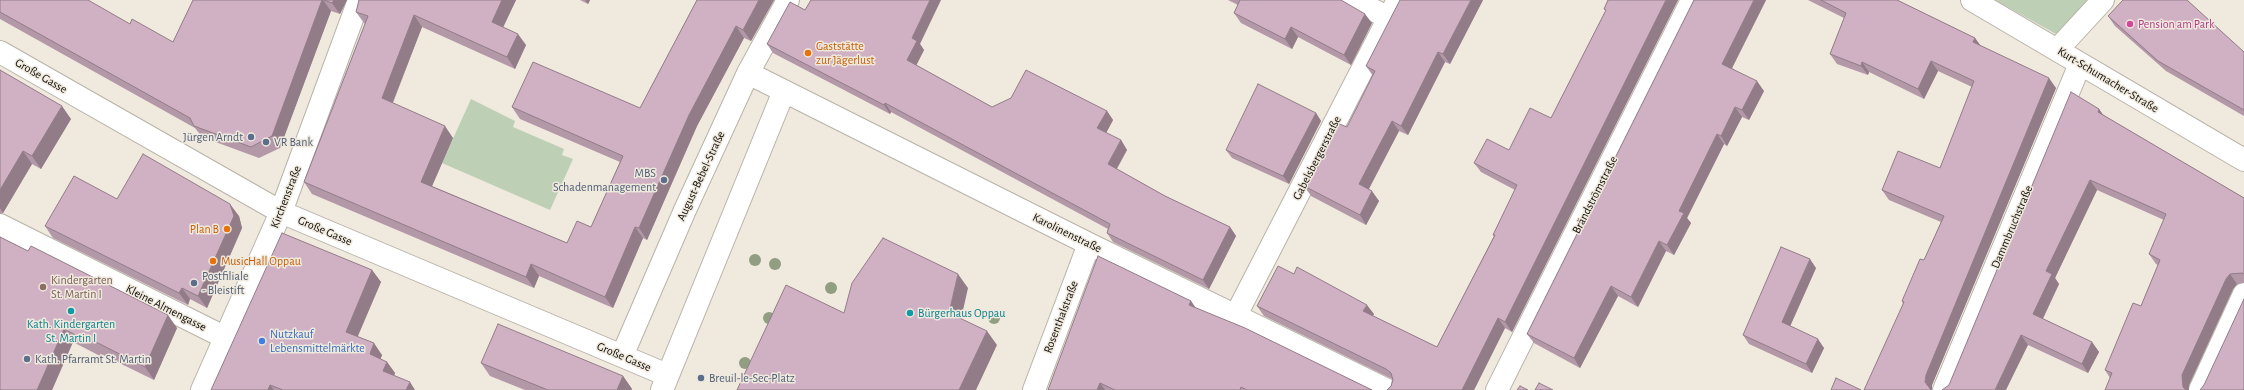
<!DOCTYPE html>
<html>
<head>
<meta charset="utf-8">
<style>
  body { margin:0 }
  canvas { display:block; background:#f0e9de }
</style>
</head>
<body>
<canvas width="2244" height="390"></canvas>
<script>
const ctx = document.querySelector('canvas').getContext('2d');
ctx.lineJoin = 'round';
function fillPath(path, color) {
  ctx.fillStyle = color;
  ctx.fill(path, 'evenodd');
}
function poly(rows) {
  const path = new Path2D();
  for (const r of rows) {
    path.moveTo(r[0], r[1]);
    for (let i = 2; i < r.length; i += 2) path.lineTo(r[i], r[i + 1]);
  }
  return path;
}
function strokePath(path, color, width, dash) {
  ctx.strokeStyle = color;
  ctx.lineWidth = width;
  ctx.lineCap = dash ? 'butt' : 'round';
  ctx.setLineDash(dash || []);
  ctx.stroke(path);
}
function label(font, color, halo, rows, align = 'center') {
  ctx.font = font + ' "Alegreya Sans",sans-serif';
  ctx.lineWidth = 3;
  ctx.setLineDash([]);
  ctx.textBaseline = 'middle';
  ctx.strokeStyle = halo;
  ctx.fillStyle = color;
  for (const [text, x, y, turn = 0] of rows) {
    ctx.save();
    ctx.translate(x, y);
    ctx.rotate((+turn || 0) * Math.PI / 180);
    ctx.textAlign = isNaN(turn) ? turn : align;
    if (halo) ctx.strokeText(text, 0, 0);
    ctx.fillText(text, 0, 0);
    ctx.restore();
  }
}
const green = poly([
  [1995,0,2088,0,2056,34],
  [471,99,515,121,513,127,564,149,562,155,573,159,550,210,442,163]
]);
const minor = poly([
  [1353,0,1389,18],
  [1972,0,2244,160],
  [2057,50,2103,0],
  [0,52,281,212,667,375],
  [748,73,1089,244,1387,390],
  [0,225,226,338],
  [1236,315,1398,0],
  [622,356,685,210,748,73,788,0],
  [202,390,281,212,359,0],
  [662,390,784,91],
  [1034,390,1089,244],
  [1497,390,1692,0],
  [1944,390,2080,64],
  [2200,390,2244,294]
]);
const trees = [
  [755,260],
  [775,264],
  [831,288],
  [769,318],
  [994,318],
  [745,363]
];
const wall = poly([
  [0,0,130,24,173,42,193,0,347,0,340,14,331,11,280,148,259,158,202,137,195,128,0,19],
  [359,0,516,0,503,27,526,45,515,69,422,27,393,103,453,138,432,186,567,243,591,227,620,162,520,119,512,107,640,108,697,0,774,0,751,41,744,38,697,126,647,240,643,238,613,308,539,276,534,288,312,194,304,182,365,24,364,23,356,12],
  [580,0,590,0,588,4],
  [1228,0,1341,0,1372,23,1351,65,1298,37,1292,49,1241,23,1234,13,1238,5],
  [1483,0,1450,64,1445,62,1408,135,1399,131,1369,189,1379,201,1366,225,1311,196,1304,186,1347,127,1373,76,1366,66],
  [1678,0,1512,332,1505,328,1474,390,1387,390,1391,386,1392,379,1264,316,1257,306,1374,314,1373,316,1437,347,1494,236,1493,235,1515,190,1481,172,1474,163,1509,150,1551,118,1606,11,1604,9],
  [1694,0,1766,0,1732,68,1764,91,1749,120,1742,117,1727,146,1724,144,1687,218,1691,223,1674,255,1666,251,1638,307,1618,296,1580,368,1534,343,1527,334],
  [1808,0,1897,0,1975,38,1981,46,2056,88,1932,385,1903,304,1902,301,1924,260,1941,222,1889,200,1882,190,1940,168,1972,87,1938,71,1924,99,1869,72,1868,75,1837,64,1830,54,1844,18],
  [805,10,920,44,924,50,916,65,992,107,1107,111,1113,120,1106,133,1121,140,1127,150,1117,169,1165,196,1230,227,1236,236,1209,289,1113,242,1107,233,1108,229,891,112,890,114,773,53,767,44],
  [2108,16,2244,52,2244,116,2166,71,2115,26],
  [0,70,71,119,41,169,32,164,3,213,0,214],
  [2099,109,2103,115,2244,198,2244,283,2237,284,2233,289,2189,385,2110,378,2105,370,2141,306,2158,265,2156,264,2149,254,2164,220,2097,190,2055,278,2059,284,2043,319,2092,342,2099,352,2088,373,2028,345,1949,385],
  [1316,113,1321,121,1289,184,1232,158,1226,150],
  [117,199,239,216,242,228,207,308,190,299,188,305,53,238,45,226],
  [0,237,177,328,154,380,103,355,100,356,73,342,52,390],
  [1816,268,1790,326,1824,348,1812,373,1749,344,1743,335],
  [372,270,381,282,357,336,382,355,380,359,387,362,395,373,394,376,415,390,211,390],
  [1191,301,1195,308,1372,390,1048,390],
  [481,363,623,376,632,389,631,390,525,390,490,376]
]);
const shadedWall = poly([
  [322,0,323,0,331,11,280,148,272,136],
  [334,0,347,0,340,14,332,3],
  [502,0,516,0,500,34,492,22],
  [585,0,590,0,588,4],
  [759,0,774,0,751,41,743,30],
  [930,0,941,0,920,44,924,50,914,70,907,60,912,38],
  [1471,0,1483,0,1450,64,1443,54],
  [1666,0,1678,0,1512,332,1505,322],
  [1754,0,1766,0,1729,74,1722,64],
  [1365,14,1372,23,1351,65,1344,55],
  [414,15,422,27,390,109,382,98],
  [736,26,744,38,697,126,647,240,639,228,689,115],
  [1291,27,1298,37,1292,49,1285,39],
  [518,34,526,45,515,69,507,57],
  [1975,38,1982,48,1973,42],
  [1438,52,1445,62,1408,135,1401,126],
  [1931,61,1938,71,1924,99,1918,89],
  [1862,62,1869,72,1868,75,1861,66],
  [2049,78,2056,88,1932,385,1932,390,1930,390,1925,382,1926,375],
  [1757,81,1764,91,1749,120,1742,110],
  [885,103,891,112,890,114,884,105],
  [62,106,71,119,41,169,32,156],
  [1735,107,1742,117,1727,146,1721,136],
  [2099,109,2106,119,2098,112],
  [1107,111,1113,120,1104,137,1097,128],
  [1316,113,1321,121,1289,184,1283,176],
  [1392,121,1399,131,1366,194,1359,184],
  [445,126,453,138,429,193,421,182],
  [1717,134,1724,144,1687,218,1691,223,1674,255,1667,245,1679,211],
  [1121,140,1127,150,1114,173,1108,164],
  [23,151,32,164,3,213,0,208,0,190],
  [2090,180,2097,190,2055,278,2059,284,2040,324,2033,314,2046,271],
  [1372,191,1379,201,1366,225,1360,215],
  [230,204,239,216,242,228,207,308,198,296],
  [635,227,643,238,613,308,605,297],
  [1230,227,1236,236,1209,289,1203,280],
  [1659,241,1666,251,1638,307,1631,297],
  [1810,259,1816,268,1788,331,1782,322],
  [531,264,539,276,534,288,526,277],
  [372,270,381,282,355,343,346,332],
  [958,274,968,288,959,328,949,313],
  [2230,274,2237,284,2233,289,2189,385,2189,390,2185,390,2183,387,2182,375,2226,279],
  [1611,286,1618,296,1580,368,1574,358],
  [182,288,190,299,188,305,179,293],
  [1191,301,1198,311,1189,305],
  [1367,305,1374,314,1370,321,1363,311],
  [168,315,177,328,154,380,145,367],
  [1498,318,1505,328,1474,390,1462,390],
  [64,329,73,342,52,390,37,390],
  [987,331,997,345,976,390,959,390],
  [2021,335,2028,345,2006,390,1995,390],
  [1818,339,1824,348,1812,373,1806,364],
  [2092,342,2099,352,2088,373,2082,364],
  [374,343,382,355,378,366,370,354],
  [387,362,395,373,391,383,383,371],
  [623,376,632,389,631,390,617,390],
  [410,382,415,390,406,390],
  [1100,383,1105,390,1097,390],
  [270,385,274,390,268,390]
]);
const building = poly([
  [0,0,88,0,130,24,132,19,173,42,193,0,322,0,272,136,251,147,194,126,190,118,0,12,0,0],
  [324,0,334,0,332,3,324,0],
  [359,0,502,0,492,22,518,34,507,57,414,15,382,98,445,126,421,182,567,243,577,221,591,227,623,156,512,107,533,62,640,108,697,0,759,0,743,30,736,26,689,115,639,228,635,227,605,297,531,264,526,277,304,182,368,16,356,12,359,0],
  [811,0,930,0,912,38,917,41,907,60,992,107,1011,98,1026,70,1107,111,1097,128,1121,140,1108,164,1165,196,1230,227,1203,280,1107,233,1110,224,885,103,884,105,767,44,790,2,805,10,811,0],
  [1240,0,1341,0,1365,14,1344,55,1291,27,1285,39,1234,13,1240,0],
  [1400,0,1471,0,1443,54,1438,52,1401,126,1392,121,1359,184,1372,191,1360,215,1304,186,1337,123,1347,127,1375,71,1366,66,1400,0],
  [1608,0,1666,0,1505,322,1498,318,1462,390,1387,390,1391,386,1393,380,1391,373,1386,369,1257,306,1278,266,1294,274,1297,267,1367,305,1363,311,1437,347,1495,235,1493,235,1517,185,1474,163,1487,139,1509,150,1530,108,1551,118,1606,10,1604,9,1608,0],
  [1694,0,1754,0,1722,64,1757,81,1742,110,1735,107,1721,136,1717,134,1679,211,1684,213,1667,245,1659,241,1631,297,1611,286,1574,358,1527,334,1694,0],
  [1821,0,1897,0,1975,38,1973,42,2049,78,1926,375,1925,382,1931,390,1864,390,1904,302,1902,301,1920,259,1924,260,1944,216,1882,190,1898,151,1940,168,1974,81,1931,61,1918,89,1862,62,1861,66,1830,54,1846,13,1821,0],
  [2123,0,2187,0,2244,52,2244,110,2158,61,2108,16,2123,0],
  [0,70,62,106,32,156,23,151,0,190,0,70],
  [1258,84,1316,113,1283,176,1226,150,1258,84],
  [2071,92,2099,109,2098,112,2244,198,2244,274,2242,273,2230,274,2226,279,2182,375,2183,387,2186,390,2105,390,2112,373,2105,370,2133,303,2141,306,2160,260,2149,254,2166,214,2090,180,2046,271,2052,274,2033,314,2092,342,2082,364,2021,335,1995,390,1942,390,1949,385,2071,92],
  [143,154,230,204,234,216,198,296,182,288,179,293,45,226,74,176,117,199,143,154],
  [282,233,372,270,346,332,374,343,370,354,387,362,383,371,410,382,406,390,283,390,270,385,268,390,211,390,282,233],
  [0,237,28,251,31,246,168,315,145,367,94,341,91,343,64,329,37,390,0,390,0,237],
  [883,238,958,274,949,313,987,331,959,390,737,390,786,285,844,313,852,283,883,238],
  [1781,247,1810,259,1782,322,1818,339,1806,364,1743,335,1781,247],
  [1098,256,1191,301,1189,305,1245,328,1372,390,1247,390,1241,387,1240,390,1115,390,1100,383,1097,390,1048,390,1098,256],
  [2244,299,2244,390,2200,390,2204,385,2244,299],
  [498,324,623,376,617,390,548,390,481,363,498,324],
  [1836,378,1861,390,1831,390,1836,378],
  [1539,383,1553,390,1535,390,1539,383],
  [1520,386,1528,390,1517,390,1520,386]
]);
const markers = [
  [2130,24,4,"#d1479c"],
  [808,53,4,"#e8710a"],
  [251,137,4,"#5c6f8a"],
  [266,142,4,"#5c6f8a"],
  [664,180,4,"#5c6f8a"],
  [227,229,4,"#e8710a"],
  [213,261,4,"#e8710a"],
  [194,283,4,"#5c6f8a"],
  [43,287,4,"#8d6e63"],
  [71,311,4,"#0f9aa8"],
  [910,313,4,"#0f9aa8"],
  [262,341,4,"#3f7fe0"],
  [27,359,4,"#5c6f8a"],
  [701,378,4,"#5c6f8a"]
];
const hotelNames = [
  ["Pension am Park",2138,24]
];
const foodNames = [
  ["Gaststätte",816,46],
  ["zur Jägerlust",816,60],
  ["Plan B",219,229,"right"],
  ["MusicHall Oppau",221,261]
];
const streetNames = [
  ["Große Gasse",41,76,30],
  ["Kurt-Schumacher-Straße",2108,80,31],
  ["Gabelsbergerstraße",1317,158,-63],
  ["August-Bebel-Straße",701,176,-65],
  ["Brändströmstraße",1595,195,-63],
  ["Kirchenstraße",286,197,-69],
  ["Dammbruchstraße",2012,227,-67],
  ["Große Gasse",325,231,23],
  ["Karolinenstraße",1067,233,26],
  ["Kleine Almengasse",166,308,27],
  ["Rosenthalstraße",1061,317,-69],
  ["Große Gasse",624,357,23]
];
const serviceNames = [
  ["Jürgen Arndt",243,137,"right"],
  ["VR Bank",274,142],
  ["MBS",656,173,"right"],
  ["Schadenmanagement",656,187,"right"],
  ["Postfiliale",202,276],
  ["- Bleistift",202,290],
  ["Kath. Pfarramt St. Martin",35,359],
  ["Breuil-le-Sec-Platz",709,378]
];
const educationNames = [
  ["Kindergarten",51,280],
  ["St. Martin I",51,294]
];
const cultureNames = [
  ["Bürgerhaus Oppau",918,313],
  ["Kath. Kindergarten",71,324,"center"],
  ["St. Martin I",71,338,"center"]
];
const shopNames = [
  ["Nutzkauf",270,334],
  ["Lebensmittelmärkte",270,348]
];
fillPath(green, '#bdcfb5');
strokePath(minor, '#b9b3a8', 24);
strokePath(minor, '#fff', 22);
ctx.fillStyle = '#919e82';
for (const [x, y] of trees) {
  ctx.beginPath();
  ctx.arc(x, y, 6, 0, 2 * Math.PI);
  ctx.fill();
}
fillPath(wall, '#b398a8');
fillPath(shadedWall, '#927c88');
fillPath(building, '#d0b1c3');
strokePath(building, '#927c88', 1);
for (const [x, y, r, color] of markers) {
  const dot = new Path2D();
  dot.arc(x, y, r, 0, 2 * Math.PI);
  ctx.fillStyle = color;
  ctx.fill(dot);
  strokePath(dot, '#f0e9de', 1.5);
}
label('12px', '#b23c85', '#f0e9de', hotelNames, 'left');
label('12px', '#c56008', '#f0e9de', foodNames, 'left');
label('12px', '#100e0a', '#f0e9de', streetNames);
label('12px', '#4e5e75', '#f0e9de', serviceNames, 'left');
label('12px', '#785e54', '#f0e9de', educationNames, 'left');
label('12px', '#0d838f', '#f0e9de', cultureNames, 'left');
label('12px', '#366cbe', '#f0e9de', shopNames, 'left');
</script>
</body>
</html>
